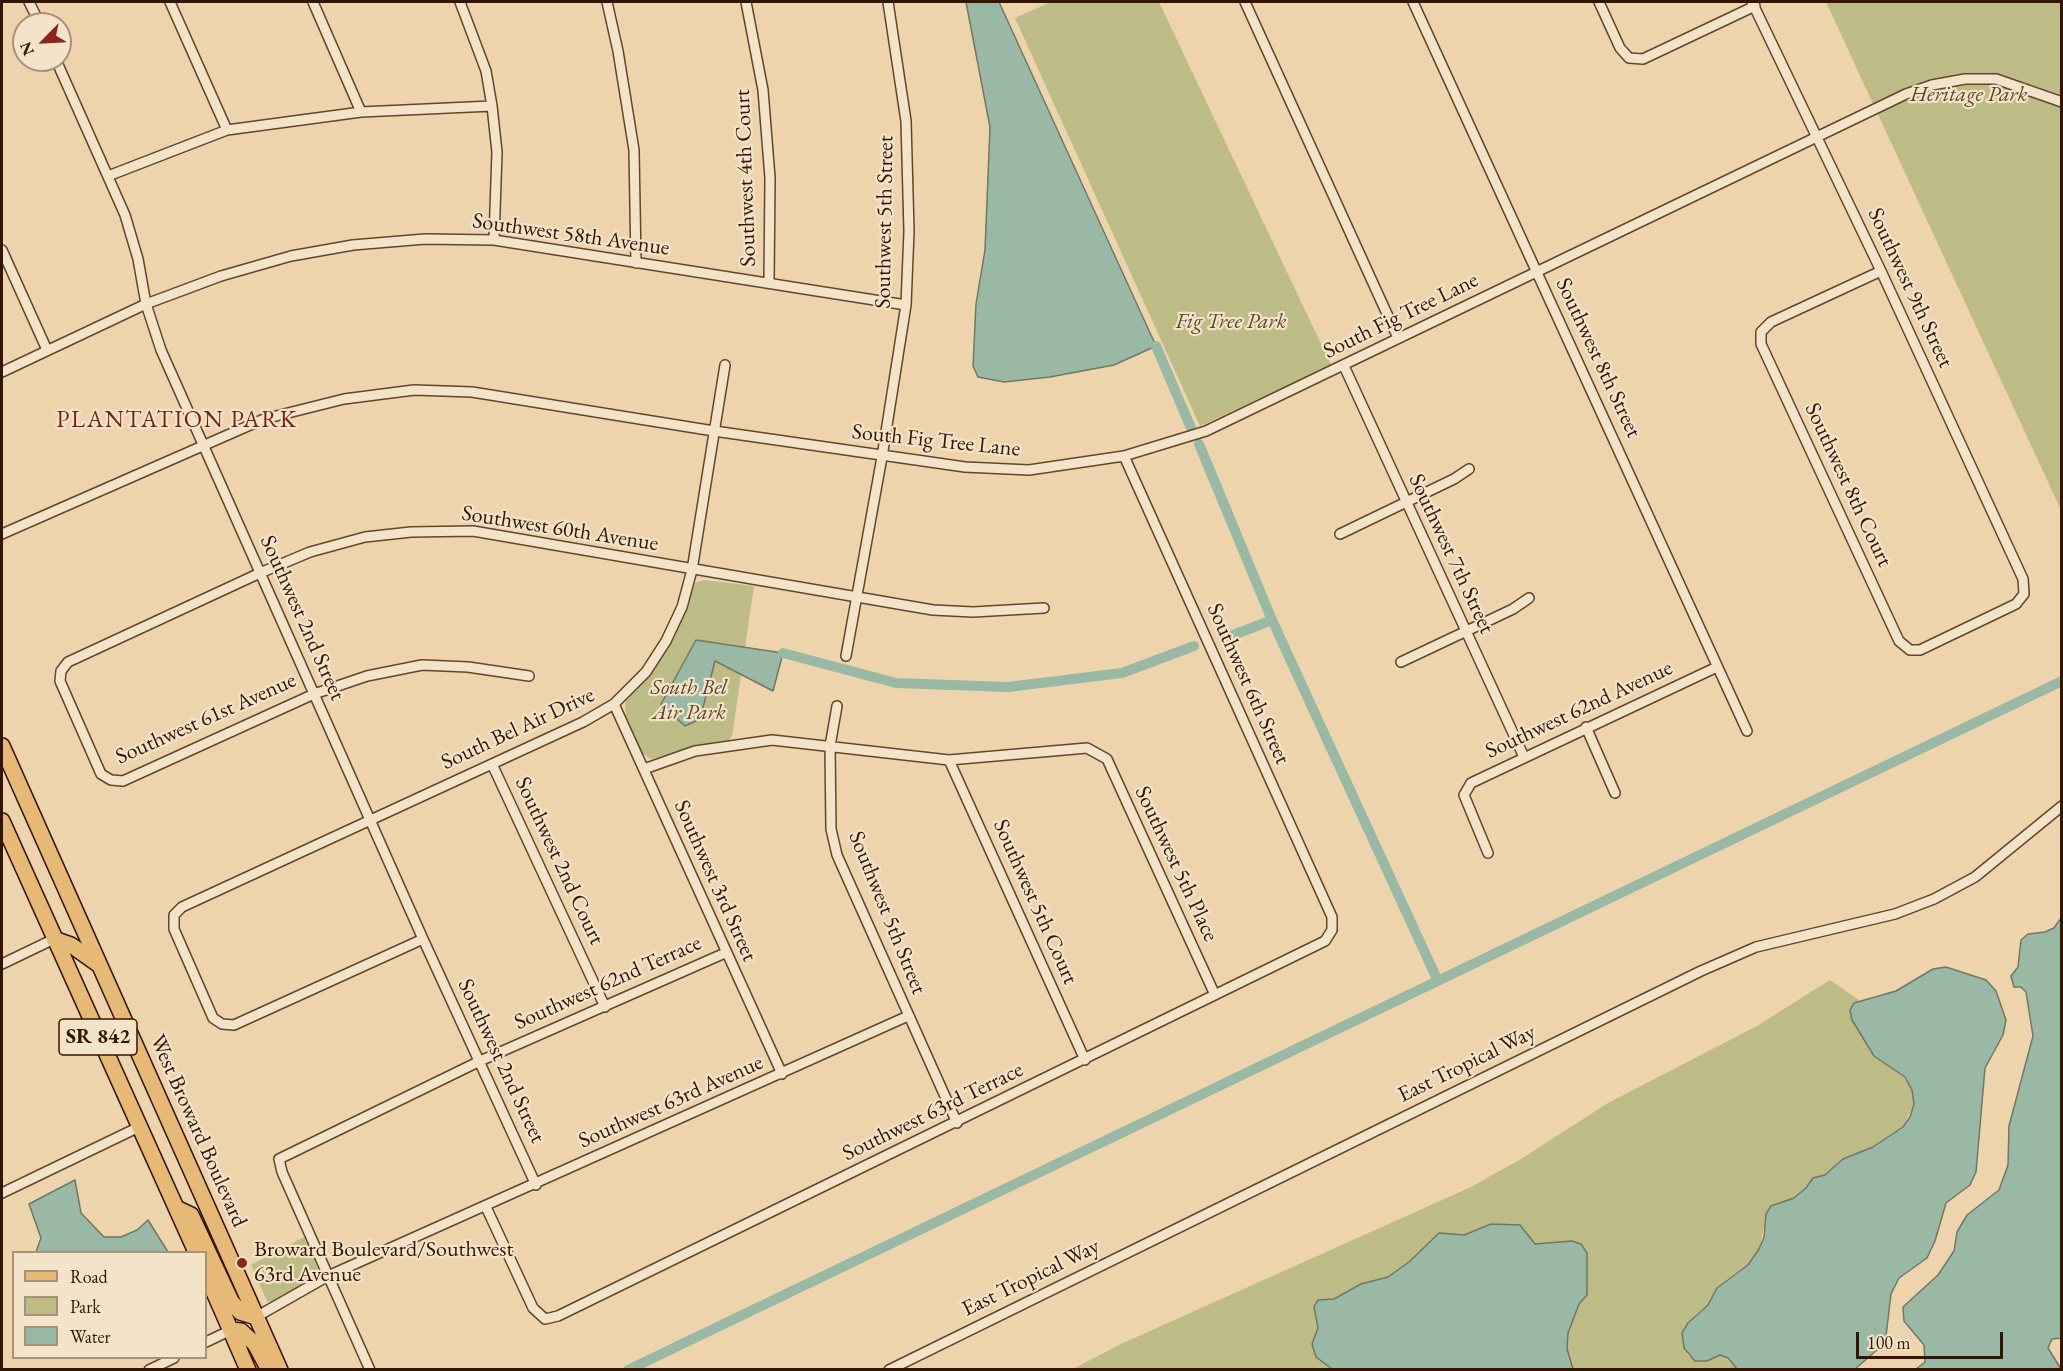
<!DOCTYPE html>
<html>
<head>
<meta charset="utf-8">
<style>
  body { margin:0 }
  #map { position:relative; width:2063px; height:1371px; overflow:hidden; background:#edd4ac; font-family:"EB Garamond",serif }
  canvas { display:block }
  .frame { position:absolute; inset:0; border:3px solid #341503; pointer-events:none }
  .legend { position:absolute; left:12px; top:1251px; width:195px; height:108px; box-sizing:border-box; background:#f3e3c9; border:2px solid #a7917a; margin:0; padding:8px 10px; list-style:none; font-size:18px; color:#341503 }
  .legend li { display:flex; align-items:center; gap:12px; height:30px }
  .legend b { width:30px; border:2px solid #a7917a }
  .north { position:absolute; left:12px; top:12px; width:60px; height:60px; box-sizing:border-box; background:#f3e3c9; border:2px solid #a7917a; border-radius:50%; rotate:246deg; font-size:16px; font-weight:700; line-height:24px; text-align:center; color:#341503 }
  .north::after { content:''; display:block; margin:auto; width:21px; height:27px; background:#8f2418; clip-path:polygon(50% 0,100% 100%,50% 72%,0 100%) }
  .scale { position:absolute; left:1856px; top:1332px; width:147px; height:27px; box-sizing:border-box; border:3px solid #341503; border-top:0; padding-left:8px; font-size:18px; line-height:21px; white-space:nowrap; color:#341503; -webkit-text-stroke:4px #f3e3c9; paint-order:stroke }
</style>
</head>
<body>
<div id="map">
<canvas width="2063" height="1371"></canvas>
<div class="frame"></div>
<ul class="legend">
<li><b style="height:8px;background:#e6ba76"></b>Road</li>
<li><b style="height:16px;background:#bdbb86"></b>Park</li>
<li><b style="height:16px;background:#9ab9a5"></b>Water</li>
</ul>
<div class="north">N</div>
<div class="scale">100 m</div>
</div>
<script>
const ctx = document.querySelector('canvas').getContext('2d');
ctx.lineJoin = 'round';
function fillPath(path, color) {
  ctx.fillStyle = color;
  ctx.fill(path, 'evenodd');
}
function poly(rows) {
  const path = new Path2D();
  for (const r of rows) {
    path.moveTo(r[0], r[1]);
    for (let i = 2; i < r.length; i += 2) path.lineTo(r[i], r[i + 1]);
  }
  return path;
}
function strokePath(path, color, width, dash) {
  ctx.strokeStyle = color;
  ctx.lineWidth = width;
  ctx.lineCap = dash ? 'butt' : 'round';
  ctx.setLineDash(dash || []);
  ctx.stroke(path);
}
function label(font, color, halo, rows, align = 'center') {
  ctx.font = font + ' "EB Garamond",serif';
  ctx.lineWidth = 4.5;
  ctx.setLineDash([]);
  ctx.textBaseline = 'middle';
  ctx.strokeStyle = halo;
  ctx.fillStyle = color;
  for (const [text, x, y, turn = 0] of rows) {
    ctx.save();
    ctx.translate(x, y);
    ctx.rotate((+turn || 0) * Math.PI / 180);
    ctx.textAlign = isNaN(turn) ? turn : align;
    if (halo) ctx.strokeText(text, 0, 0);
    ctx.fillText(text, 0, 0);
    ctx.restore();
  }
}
const green = poly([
  [1051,2,1159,2,1331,365,1200,426,1015,18],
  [1826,2,2061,2,2061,510],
  [704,580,754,586,732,736,729,740,651,759,642,753,626,716,625,702,652,671,672,640,695,583],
  [1830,980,1859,1000,1854,1003,1866,1042,1874,1056,1906,1078,1912,1090,1914,1104,1903,1127,1873,1147,1843,1159,1825,1175,1813,1178,1806,1188,1794,1198,1781,1202,1764,1226,1759,1250,1748,1265,1722,1283,1708,1305,1694,1316,1684,1348,1688,1355,1695,1361,1707,1361,1715,1356,1724,1356,1737,1369,1071,1370,1121,1344,1471,1187,1521,1159,1608,1103,1757,1026],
  [304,1237,318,1269,317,1277,276,1302,267,1301,251,1265]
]);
const water = poly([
  [966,2,999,2,1156,346,1114,365,1050,377,1004,382,978,377,973,366,976,304,985,250,990,127,966,2],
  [696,640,783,653,773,691,715,661,700,719,685,726,661,704,696,640],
  [2061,918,2062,1338,2052,1339,2048,1348,2061,1369,1916,1369,1925,1362,1924,1345,1904,1321,1903,1307,1938,1275,1954,1251,1957,1232,1967,1215,1999,1190,2008,1165,2009,1126,2033,1036,2026,992,2021,987,2014,987,2011,976,2018,967,2021,940,2028,934,2045,932,2054,928,2061,918],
  [1946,967,1986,980,1996,991,2006,1020,2003,1035,1985,1068,1976,1172,1970,1185,1946,1203,1935,1241,1927,1258,1899,1278,1891,1294,1886,1336,1878,1349,1855,1369,1737,1369,1728,1358,1720,1355,1707,1361,1695,1361,1684,1348,1682,1333,1688,1323,1708,1305,1717,1288,1748,1265,1759,1249,1764,1237,1766,1214,1771,1206,1794,1198,1806,1188,1813,1178,1825,1175,1843,1159,1873,1147,1903,1127,1910,1117,1914,1104,1912,1090,1905,1077,1874,1056,1852,1020,1850,1010,1854,1003,1896,991,1933,969,1946,967],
  [75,1180,81,1213,104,1237,121,1237,137,1230,148,1220,168,1252,36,1252,41,1238,29,1204,75,1180],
  [1491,1224,1520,1225,1535,1244,1572,1241,1581,1244,1587,1253,1587,1295,1579,1304,1568,1333,1567,1349,1573,1369,1332,1369,1316,1357,1312,1344,1318,1328,1314,1307,1318,1300,1334,1299,1361,1284,1388,1277,1409,1262,1439,1233,1464,1235,1491,1224]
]);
const canal = poly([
  [1156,346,1191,428],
  [1199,444,1272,620,1437,979],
  [1228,637,1272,620],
  [783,653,896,683,1008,687,1122,673,1194,646],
  [628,1370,2062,681]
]);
const minor = poly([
  [29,2,40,24],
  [170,2,227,130],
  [313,2,361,112],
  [460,2,486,71,492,106,497,152,494,240],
  [607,2,618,51,634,150,636,263],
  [746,2,763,90,770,178,769,282],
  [1245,2,1398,338],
  [1413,2,1747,731],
  [1599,2,1620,48,1629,58,1643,59,1755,6],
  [1752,2,1881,271,2023,579,2024,594,2016,604,1920,650,1910,650,1899,641,1761,344,1761,332,1771,322,1881,271],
  [56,60,125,215,138,259,146,304,161,350,423,939,536,1185],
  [108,176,227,130,361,112,492,106],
  [2,250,47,350],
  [1344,366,1524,757],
  [2,372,146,304,221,276,291,256,353,245,425,239,494,240,906,305],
  [2,534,264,419,344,399,414,390,472,392,714,431,965,467,1029,470,1124,456,1206,431,1906,94,1932,85,1965,79,1996,79,2062,102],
  [1340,534,1454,479,1469,469],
  [846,656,882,457,906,305,909,231,906,121,888,2],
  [1401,662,1513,609,1529,598],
  [529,676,468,667,422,665,367,676,314,694,123,781,111,780,101,774,60,681,61,671,68,662,260,573,310,552,365,537,411,532,473,531,933,610,973,612,1044,608],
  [614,704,782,1074],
  [837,706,830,746,831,829,837,855,957,1123],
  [1586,727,1615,793],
  [949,760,1085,1060],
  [492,764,605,1007],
  [644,769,695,751,772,740,949,760,1087,748,1107,759,1215,995],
  [1488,853,1464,795,1471,783,1717,667],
  [423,939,234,1025,222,1024,213,1018,174,929,174,915,182,907,583,722,614,704,646,672,666,641,682,607,692,570,725,365],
  [2,964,54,939],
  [2,1193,139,1127],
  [486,1207,533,1308,545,1319,558,1316,1325,941,1332,930,1332,917,1124,456],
  [256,1317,328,1276,908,1016],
  [206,1342,231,1330],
  [149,1370,174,1358],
  [370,1370,282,1172,279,1159,480,1061,725,953],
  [889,1370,1701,971,1756,947,1895,914,1934,899,1975,877,2062,806]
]);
const primary = poly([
  [2,746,280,1370],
  [2,821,196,1252],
  [54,939,71,945,99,965],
  [176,1208,191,1215,231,1301,240,1312,256,1317],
  [206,1274,248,1370],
  [231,1330,241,1331,255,1344,269,1370]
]);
const markers = [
  [242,1263,6,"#8f2418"]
];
const shields = [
  [98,1037,78]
];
const shieldNames = [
  ["SR 842",98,1037]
];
const parkNames = [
  ["Heritage Park",1969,95],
  ["Fig Tree Park",1231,322],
  ["South Bel",689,688],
  ["Air Park",689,713]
];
const streetNames = [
  ["Southwest 4th Court",746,178,-92],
  ["Southwest 5th Street",885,222,-89],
  ["Southwest 58th Avenue",571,235,8],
  ["Southwest 9th Street",1910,288,65],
  ["South Fig Tree Lane",1401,316,-26],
  ["Southwest 8th Street",1598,358,65],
  ["South Fig Tree Lane",936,441,6],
  ["Southwest 8th Court",1848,485,65],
  ["Southwest 60th Avenue",560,529,9],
  ["Southwest 7th Street",1451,554,65],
  ["Southwest 2nd Street",302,618,66],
  ["Southwest 6th Street",1248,684,66],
  ["Southwest 62nd Avenue",1579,710,-25],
  ["Southwest 61st Avenue",206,719,-24],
  ["South Bel Air Drive",518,729,-25],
  ["Southwest 2nd Court",559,861,65],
  ["Southwest 5th Place",1176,864,65],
  ["Southwest 3rd Street",715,881,66],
  ["Southwest 5th Court",1035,902,66],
  ["Southwest 5th Street",887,913,68],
  ["Southwest 62nd Terrace",608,983,-24],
  ["Southwest 2nd Street",501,1061,65],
  ["East Tropical Way",1467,1064,-26],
  ["Southwest 63rd Avenue",671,1102,-24],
  ["Southwest 63rd Terrace",933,1112,-26],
  ["West Broward Boulevard",198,1131,66],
  ["East Tropical Way",1031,1278,-26]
];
const poiNames = [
  ["Broward Boulevard/Southwest",254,1250],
  ["63rd Avenue",254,1275]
];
const neighbourhoodNames = [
  ["PLANTATION PARK",177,420]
];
fillPath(green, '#bdbb86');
fillPath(water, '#9ab9a5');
strokePath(water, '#717764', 1.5);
strokePath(canal, '#9ab9a5', 10);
strokePath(minor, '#62452d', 12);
strokePath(primary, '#341503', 18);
strokePath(minor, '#f3e3c9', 9);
strokePath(primary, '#e6ba76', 15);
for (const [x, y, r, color] of markers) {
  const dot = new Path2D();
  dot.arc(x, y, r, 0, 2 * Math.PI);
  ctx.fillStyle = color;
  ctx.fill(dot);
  strokePath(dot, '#f3e3c9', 2);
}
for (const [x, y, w] of shields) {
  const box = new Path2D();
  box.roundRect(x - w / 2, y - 18, w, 36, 4.5);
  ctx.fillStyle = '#f3e3c9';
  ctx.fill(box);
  strokePath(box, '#341503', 1.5);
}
label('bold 21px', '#341503', null, shieldNames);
label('italic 22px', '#5d472a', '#f3e3c9', parkNames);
label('22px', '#341503', '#f3e3c9', streetNames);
label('22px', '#341503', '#f3e3c9', poiNames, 'left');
ctx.letterSpacing = '1.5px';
label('24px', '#7a1f14', '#f3e3c9', neighbourhoodNames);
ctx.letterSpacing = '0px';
</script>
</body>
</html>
